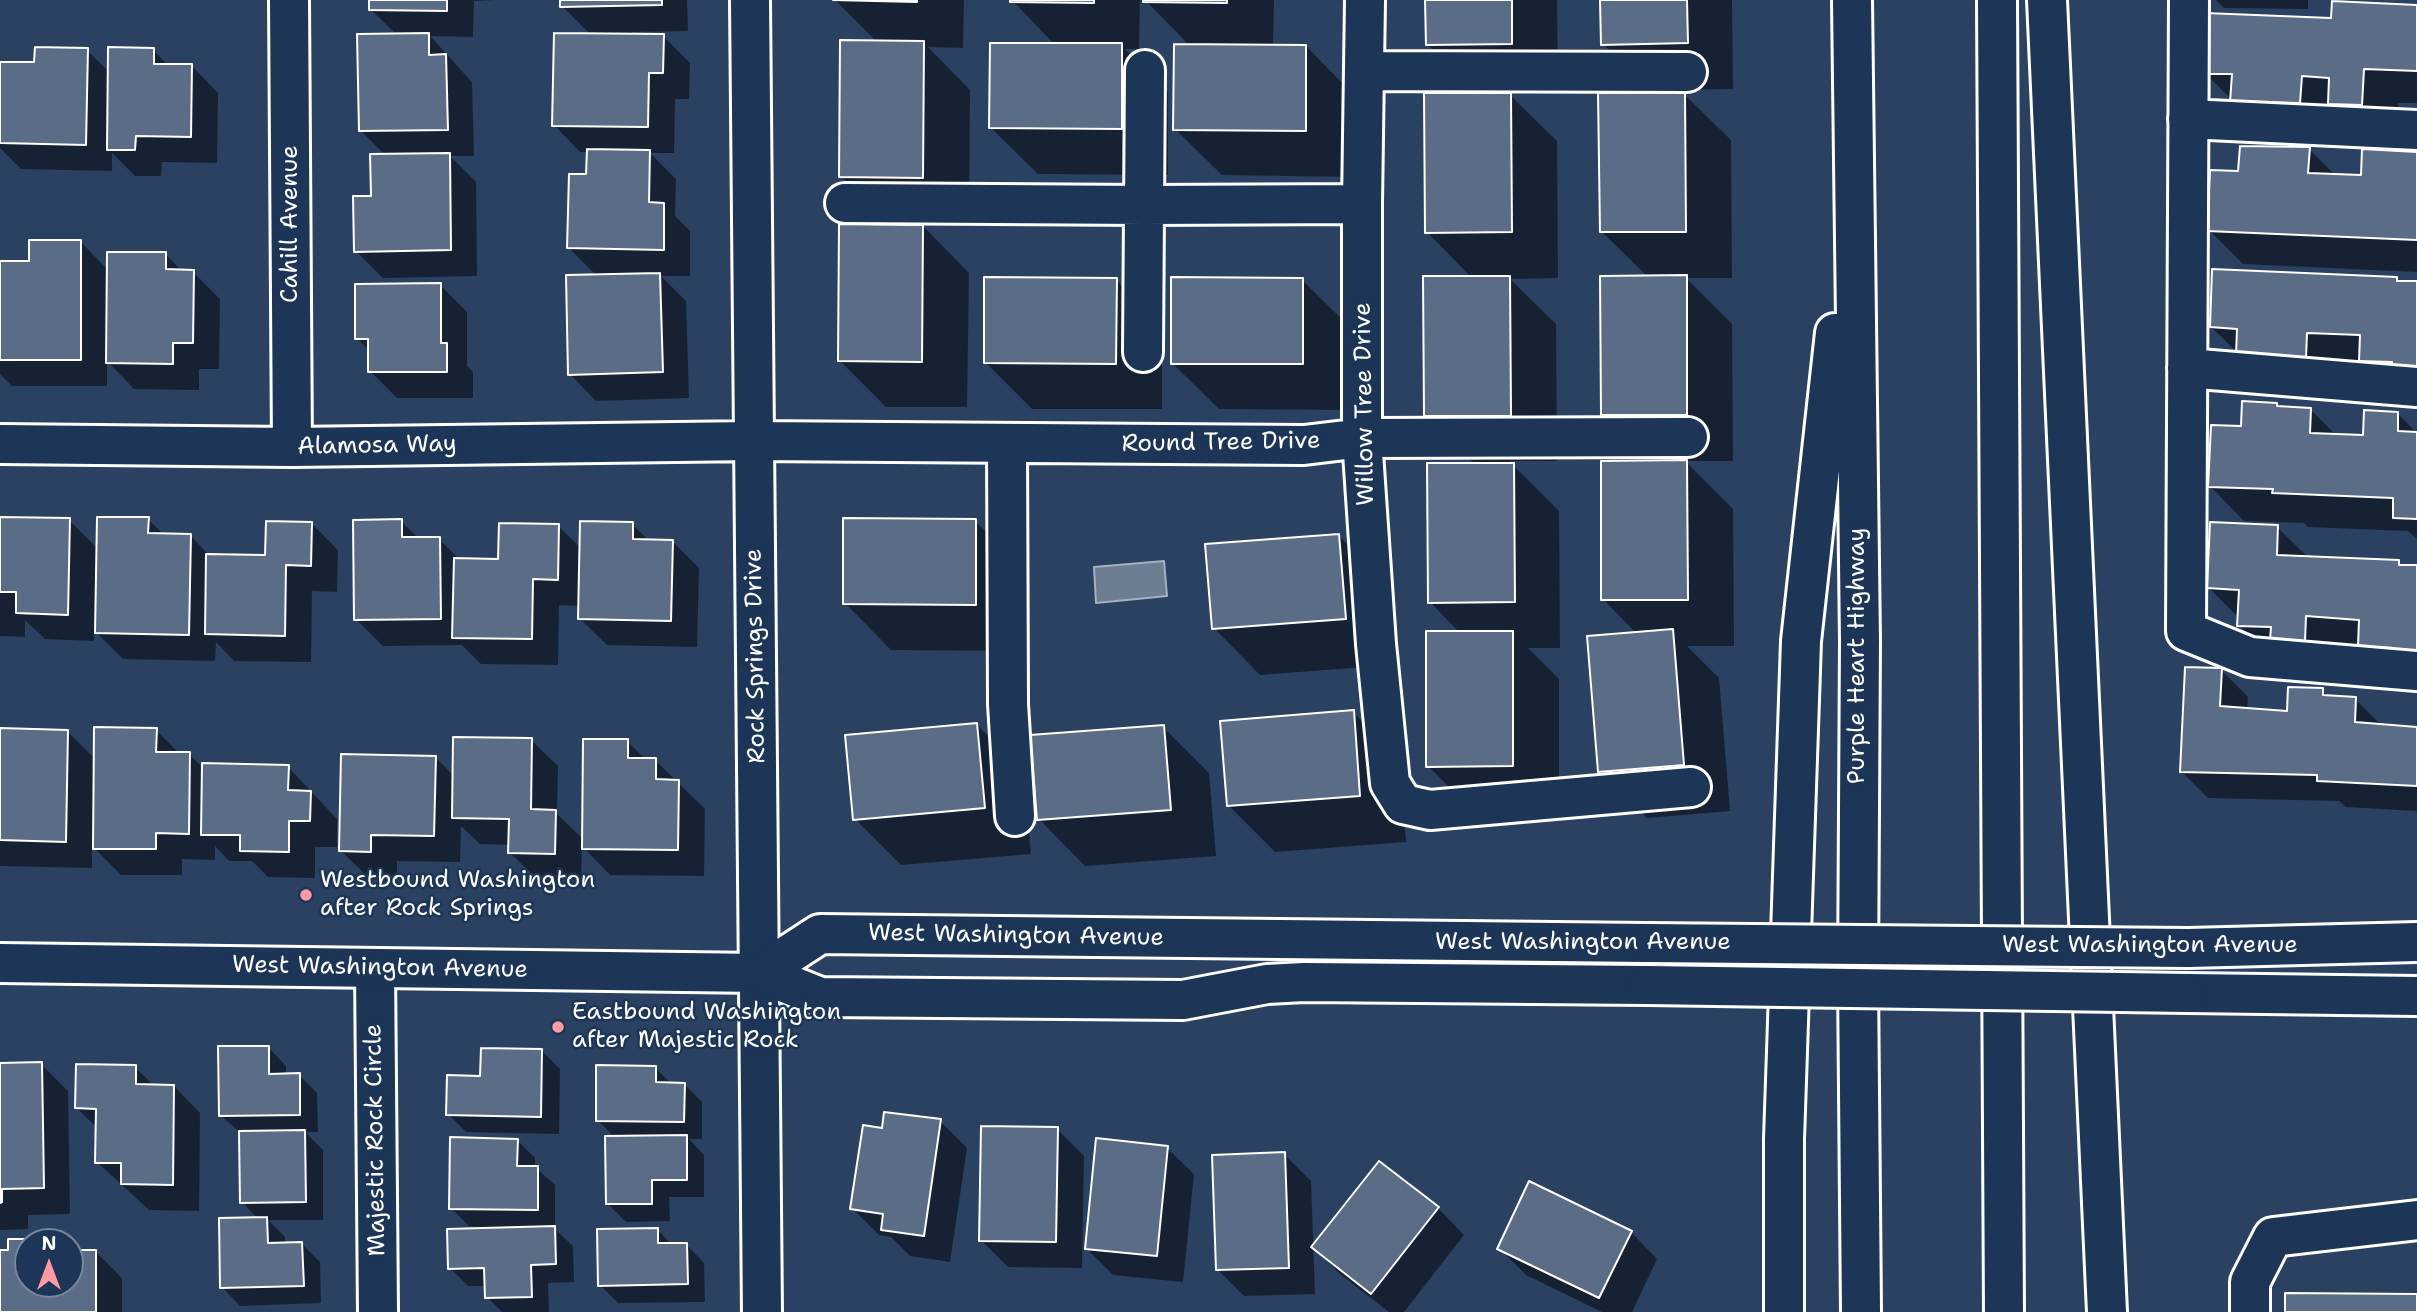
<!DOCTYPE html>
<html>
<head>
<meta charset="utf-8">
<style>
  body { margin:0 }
  #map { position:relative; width:2417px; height:1312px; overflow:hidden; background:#2a4161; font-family:"Shantell Sans",sans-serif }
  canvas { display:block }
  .north { position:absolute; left:14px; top:1228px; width:70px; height:70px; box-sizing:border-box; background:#1d3557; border:2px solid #77869a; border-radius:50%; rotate:0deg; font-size:19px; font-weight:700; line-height:28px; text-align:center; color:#fff }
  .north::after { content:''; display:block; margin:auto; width:24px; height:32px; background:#ff9aa2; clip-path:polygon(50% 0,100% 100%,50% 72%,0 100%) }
</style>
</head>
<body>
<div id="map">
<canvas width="2417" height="1312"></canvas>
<div class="north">N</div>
</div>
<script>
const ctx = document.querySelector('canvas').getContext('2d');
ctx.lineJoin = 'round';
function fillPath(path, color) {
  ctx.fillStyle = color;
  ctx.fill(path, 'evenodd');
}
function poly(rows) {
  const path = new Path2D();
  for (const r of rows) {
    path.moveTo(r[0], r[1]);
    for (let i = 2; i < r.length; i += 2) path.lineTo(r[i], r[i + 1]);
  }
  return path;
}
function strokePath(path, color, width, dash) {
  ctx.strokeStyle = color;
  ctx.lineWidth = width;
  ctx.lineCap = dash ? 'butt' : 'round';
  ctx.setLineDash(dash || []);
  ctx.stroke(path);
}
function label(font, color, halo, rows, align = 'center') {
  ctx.font = font + ' "Shantell Sans",sans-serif';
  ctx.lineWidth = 5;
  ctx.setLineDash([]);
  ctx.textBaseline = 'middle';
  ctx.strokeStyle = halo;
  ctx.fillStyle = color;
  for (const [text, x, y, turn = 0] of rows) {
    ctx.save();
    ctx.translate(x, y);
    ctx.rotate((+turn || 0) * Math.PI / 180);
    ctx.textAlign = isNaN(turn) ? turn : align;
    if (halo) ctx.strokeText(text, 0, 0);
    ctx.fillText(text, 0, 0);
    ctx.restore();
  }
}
const water = poly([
  [1164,561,1167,596,1096,603,1094,567,1164,561]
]);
const shadow = poly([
  [371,0,495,0,474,1,473,37,430,36,472,82,474,156,450,156,476,182,477,276,383,278,356,251,386,156,360,130,397,35,370,9],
  [562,0,687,0,688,31,632,32,632,36,663,36,690,63,689,99,675,99,674,153,650,153,676,179,675,216,690,231,690,276,661,276,686,301,689,398,596,401,570,374,597,276,569,248,588,176,588,152,580,152,554,125,591,35,562,6],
  [835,0,964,0,963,48,928,47,970,90,969,224,920,223,969,273,967,407,886,407,839,360,890,226,841,176,877,42],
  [1012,0,1140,0,1139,49,1125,49,1168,92,1168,175,1038,174,991,128,1055,45],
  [1145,0,1274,0,1273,46,1306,46,1352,93,1352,177,1222,175,1175,129,1190,46],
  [1427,0,1557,0,1558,90,1474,91,1428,45],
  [1602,0,1732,0,1733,89,1649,90,1603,44],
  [2216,0,2308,0,2308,9,2224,8],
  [2417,6,2417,103,2398,103,2396,139,2334,136,2232,100,2205,73,2333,20],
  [87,50,109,72,153,50,169,66,192,66,218,93,217,163,162,162,161,176,135,176,112,153,112,171,21,169,0,148,0,64,36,64],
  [1684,94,1731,140,1732,278,1686,278,1732,324,1733,461,1685,461,1733,509,1734,646,1687,646,1719,678,1730,811,1647,818,1600,771,1637,634,1603,599,1651,463,1602,414,1648,277,1601,231],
  [1510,95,1557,141,1558,278,1510,279,1556,324,1557,461,1509,461,1559,511,1560,648,1528,648,1559,679,1559,812,1475,813,1428,766,1460,633,1430,602,1476,465,1426,415,1472,278,1427,232],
  [2309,149,2336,176,2362,177,2417,154,2417,272,2243,264,2209,230,2240,173],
  [81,242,109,271,165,254,183,272,193,272,220,299,219,369,199,369,199,390,134,389,107,361,107,386,12,386,0,374,0,263,31,263],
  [2396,278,2400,282,2417,283,2417,396,2238,353,2211,327],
  [1116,280,1162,326,1162,409,1032,409,985,362],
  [1302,280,1349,326,1348,410,1219,409,1172,363],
  [440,285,467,312,467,366,473,372,473,398,397,398,370,371,370,351,357,339],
  [2276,404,2280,408,2310,409,2337,436,2365,437,2397,413,2417,433,2417,539,2408,531,2308,527,2304,523,2244,521,2210,486,2242,428],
  [0,519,69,520,98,549,148,519,164,535,191,536,210,556,267,556,311,523,338,550,337,592,312,591,311,662,234,661,216,642,215,661,123,659,94,630,94,641,45,639,25,620,25,637,0,636],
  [401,521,419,539,439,539,460,560,500,560,558,526,581,548,632,524,649,541,672,541,699,568,697,647,607,645,580,619,580,606,559,605,558,665,481,664,462,645,383,646,356,619],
  [975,521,1021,567,1021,651,891,650,845,603],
  [2277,527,2309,558,2399,562,2403,567,2417,567,2417,681,2274,660,2239,625,2239,618,2209,588],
  [1338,535,1385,582,1391,665,1260,675,1214,628],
  [2221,670,2248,697,2247,710,2289,713,2322,690,2329,697,2355,699,2381,725,2417,728,2417,811,2346,807,2339,801,2208,798,2181,771],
  [1353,712,1400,759,1406,842,1275,852,1228,805],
  [977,725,1023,771,1031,854,901,865,855,819],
  [1163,727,1209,773,1216,856,1085,866,1039,819],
  [0,730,68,732,95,759,156,730,180,754,189,754,204,769,288,767,337,819,337,847,315,847,315,878,268,877,252,861,229,861,215,846,215,860,182,859,182,875,121,875,92,846,92,868,0,866],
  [531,740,558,766,557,814,584,840,627,741,646,760,655,760,705,809,704,876,610,875,582,846,581,880,537,879,510,853,510,845,480,844,461,826,460,862,397,861,397,878,368,877,341,851,435,757,454,776],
  [268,1047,286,1066,286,1075,299,1075,317,1093,318,1132,305,1132,323,1150,323,1220,268,1220,285,1237,285,1244,302,1244,320,1262,321,1303,240,1306,222,1287,258,1219,242,1202,241,1133,220,1115],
  [542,1051,560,1069,559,1134,466,1132,448,1114,482,1078],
  [0,1064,41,1064,68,1091,70,1214,28,1215,28,1229,0,1230],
  [135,1067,154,1086,174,1086,200,1113,199,1211,149,1210,97,1162,97,1128,77,1108],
  [655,1068,672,1084,684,1084,702,1102,702,1139,689,1139,704,1155,704,1197,669,1197,670,1221,626,1222,608,1204,615,1138,598,1120],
  [940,1121,967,1148,950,1262,910,1256,891,1237,879,1235,852,1208,883,1130],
  [1057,1129,1084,1156,1082,1268,1008,1267,981,1240],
  [517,1140,535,1158,535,1167,555,1185,555,1229,573,1246,574,1282,548,1283,549,1312,502,1312,487,1297,486,1286,468,1286,450,1268,481,1230,481,1227,469,1226,451,1208],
  [1167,1148,1194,1174,1183,1282,1113,1275,1086,1248],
  [1284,1154,1311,1181,1315,1294,1244,1296,1218,1270],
  [1438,1208,1464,1235,1404,1312,1389,1312,1340,1274,1313,1247],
  [657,1229,672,1245,686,1244,704,1263,705,1302,618,1303,600,1285],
  [1631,1232,1657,1259,1632,1312,1602,1312,1526,1275,1499,1248],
  [10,1240,56,1242,28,1242,28,1284,70,1284,70,1252,96,1252,122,1278,122,1312,0,1312,0,1252,10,1252]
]);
const building = poly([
  [369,0,447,0,447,11,369,10,369,0],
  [560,0,662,0,662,5,560,7,560,0],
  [833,0,917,0,917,2,833,0],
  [1010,0,1094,0,1094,3,1010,2,1010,0],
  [1143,0,1227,0,1227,3,1143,2,1143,0],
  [1425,0,1512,0,1512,44,1426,45,1425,0],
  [1600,0,1687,0,1688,43,1601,45,1600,0],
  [2332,1,2417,5,2417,71,2364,69,2362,105,2328,104,2329,78,2302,76,2300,103,2230,102,2232,74,2203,74,2205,13,2331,18,2332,1],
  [429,33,429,55,446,54,448,130,359,131,357,34,429,33],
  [554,33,664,34,663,73,649,73,648,127,552,126,554,33],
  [840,40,924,41,923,178,839,177,840,40],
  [990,43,1122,43,1122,129,989,128,990,43],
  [1174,44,1306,45,1306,131,1173,130,1174,44],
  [35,47,88,48,86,145,0,143,0,62,34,62,35,47],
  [108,47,154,48,154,64,192,64,191,137,136,136,135,150,107,150,108,47],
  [1685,92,1686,232,1600,232,1598,93,1685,92],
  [1424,93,1511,93,1512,232,1425,233,1424,93],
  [2240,146,2310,147,2308,173,2361,175,2362,149,2417,152,2417,240,2207,231,2210,170,2238,171,2240,146],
  [587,149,650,150,649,202,664,203,664,250,567,248,569,174,586,174,587,149],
  [450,153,451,250,354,252,353,196,371,196,370,154,450,153],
  [839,224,923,225,922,362,838,361,839,224],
  [29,240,81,240,81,360,0,360,0,261,29,261,29,240],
  [107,252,166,252,166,269,194,270,193,343,173,343,173,364,106,363,107,252],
  [2212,269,2397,277,2397,281,2417,281,2417,367,2392,366,2392,362,2359,361,2360,335,2307,333,2306,358,2236,355,2237,329,2210,327,2212,269],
  [660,273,663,372,568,375,566,275,660,273],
  [1687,275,1687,415,1601,415,1600,276,1687,275],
  [1423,276,1510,276,1511,416,1424,416,1423,276],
  [984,277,1117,278,1116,364,984,363,984,277],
  [1171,277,1303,278,1303,364,1171,364,1171,277],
  [441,283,441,343,447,343,447,372,368,372,368,339,355,339,355,284,441,283],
  [2242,401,2277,403,2277,406,2311,408,2310,433,2363,435,2364,410,2398,412,2398,431,2417,432,2417,519,2393,518,2393,498,2272,493,2273,489,2208,487,2211,425,2241,426,2242,401],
  [1687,460,1688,600,1601,600,1601,461,1687,460],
  [1427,463,1514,463,1515,602,1428,603,1427,463],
  [0,517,70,518,68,615,16,613,16,592,0,592,0,517],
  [97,517,149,517,148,533,191,534,189,635,95,633,97,517],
  [843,518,976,519,976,605,843,604,843,518],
  [402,519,402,537,440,537,441,619,354,620,353,520,402,519],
  [266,521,312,522,311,566,286,565,285,636,205,634,206,554,265,555,266,521],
  [580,521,633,522,633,539,673,540,671,621,578,619,580,521],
  [2210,522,2278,525,2277,555,2399,560,2399,565,2417,565,2417,652,2393,652,2393,648,2358,646,2359,620,2306,616,2305,641,2270,640,2271,627,2237,626,2239,590,2207,588,2210,522],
  [499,523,559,524,558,580,533,579,532,639,452,638,454,558,498,559,499,523],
  [1339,534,1346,619,1212,629,1205,544,1339,534],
  [1673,629,1684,765,1598,772,1587,636,1673,629],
  [1426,631,1513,631,1513,766,1426,767,1426,631],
  [2185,667,2222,668,2220,706,2287,711,2288,687,2323,688,2323,695,2356,697,2355,722,2417,727,2417,786,2317,781,2317,775,2180,772,2185,667],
  [1354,710,1360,796,1227,806,1220,721,1354,710],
  [977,723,985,808,853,820,845,735,977,723],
  [1164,725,1171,810,1037,820,1030,735,1164,725],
  [94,727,157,728,156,752,190,752,189,834,156,833,156,849,93,849,94,727],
  [0,728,68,730,66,842,0,840,0,728],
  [453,737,532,738,531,809,556,810,555,854,508,853,509,819,452,818,453,737],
  [583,739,628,739,628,758,656,758,656,779,679,780,678,850,582,849,583,739],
  [341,754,436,756,434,836,371,835,371,852,339,851,341,754],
  [202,763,289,765,288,790,311,791,310,821,289,821,289,852,240,851,240,835,201,835,202,763],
  [218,1046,269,1046,269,1074,300,1073,300,1115,219,1116,218,1046],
  [481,1048,542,1049,541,1117,446,1115,447,1075,480,1076,481,1048],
  [42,1062,44,1188,2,1189,2,1202,0,1203,0,1063,42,1062],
  [76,1064,136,1065,136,1084,174,1085,173,1185,121,1184,121,1163,95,1163,96,1109,75,1108,76,1064],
  [596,1065,656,1066,656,1082,685,1083,684,1122,596,1121,596,1065],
  [884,1112,941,1119,924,1236,881,1230,883,1214,850,1209,863,1125,882,1128,884,1112],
  [981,1126,1058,1127,1056,1242,979,1241,981,1126],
  [305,1130,306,1202,240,1203,239,1131,305,1130],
  [687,1135,687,1180,652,1180,652,1204,606,1204,605,1136,687,1135],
  [450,1137,518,1139,517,1166,538,1166,538,1210,449,1209,450,1137],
  [1096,1138,1168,1146,1157,1256,1085,1249,1096,1138],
  [1285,1152,1289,1268,1216,1270,1212,1155,1285,1152],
  [1379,1161,1439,1207,1371,1294,1311,1247,1379,1161],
  [1529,1181,1632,1231,1599,1298,1497,1249,1529,1181],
  [267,1217,268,1243,302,1242,304,1286,220,1288,219,1218,267,1217],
  [555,1226,556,1264,531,1265,532,1297,485,1298,484,1268,448,1269,447,1229,555,1226],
  [658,1228,658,1243,687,1243,688,1284,598,1286,597,1229,658,1228],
  [8,1239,55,1239,55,1242,28,1242,28,1284,70,1284,70,1250,96,1250,96,1312,0,1312,0,1250,8,1250,8,1239],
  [2285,1293,2417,1294,2417,1312,2285,1312,2285,1293]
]);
const minor = poly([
  [289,0,292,447],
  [750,0,762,1312],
  [1365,0,1362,204,1362,438,1376,644,1390,783,1403,804,1430,810,1691,787],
  [2189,0,2186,631,2250,657,2417,671],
  [1366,71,1687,72],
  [2188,119,2417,130],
  [845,203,1144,205,1362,204],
  [1143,352,1145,70],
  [2187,368,2417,387],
  [0,444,292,447,753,441,1304,445,1362,438,1688,437],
  [1007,444,1008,704,1015,816],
  [375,968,378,1312],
  [2250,1312,2250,1282,2273,1237,2417,1220]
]);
const major = poly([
  [2188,948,2417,942],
  [0,963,760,973,820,997,1183,1000,1267,984,1304,982,1647,985],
  [760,973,820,934,1647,943],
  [2187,993,2417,996]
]);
const highway = poly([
  [1852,0,1860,641,1858,979,1861,1312],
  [1997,0,2004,1312],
  [2047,0,2107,1312],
  [1784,1312,1784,1139,1801,641,1835,333]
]);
const majorBridge = poly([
  [1647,943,2188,948],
  [1647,985,2187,993]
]);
const markers = [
  [306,895,7,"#ff9aa2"],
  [558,1027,7,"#ff9aa2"]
];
const streetNames = [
  ["Cahill Avenue",291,224,-90],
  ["Willow Tree Drive",1365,404,-91],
  ["Round Tree Drive",1221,443,-1],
  ["Alamosa Way",377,446,-1],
  ["Rock Springs Drive",756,656,-91],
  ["Purple Heart Highway",1858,656,-90],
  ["West Washington Avenue",1016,936,1],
  ["West Washington Avenue",1583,943],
  ["West Washington Avenue",2150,946],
  ["West Washington Avenue",380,968,1],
  ["Majestic Rock Circle",376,1140,-91]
];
const poiNames = [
  ["Westbound Washington",320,881],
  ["after Rock Springs",320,909],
  ["Eastbound Washington",572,1013],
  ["after Majestic Rock",572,1041]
];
fillPath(water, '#6d7d92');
strokePath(water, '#a7b1be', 2);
fillPath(shadow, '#0007');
fillPath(building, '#5b6c86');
strokePath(building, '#fff', 2);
strokePath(minor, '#fff', 44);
strokePath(major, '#fff', 44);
strokePath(highway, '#fff', 44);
strokePath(minor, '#1d3557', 38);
strokePath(major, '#1d3557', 38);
strokePath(highway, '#1d3557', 38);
strokePath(majorBridge, '#fff', 44, []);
strokePath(majorBridge, '#1d3557', 38);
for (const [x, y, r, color] of markers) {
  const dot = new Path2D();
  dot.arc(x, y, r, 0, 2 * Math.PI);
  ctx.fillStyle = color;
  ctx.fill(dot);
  strokePath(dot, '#1d3557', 2.5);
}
label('24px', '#fff', '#1d3557', streetNames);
label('24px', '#fff', '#1d3557', poiNames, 'left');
</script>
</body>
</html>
